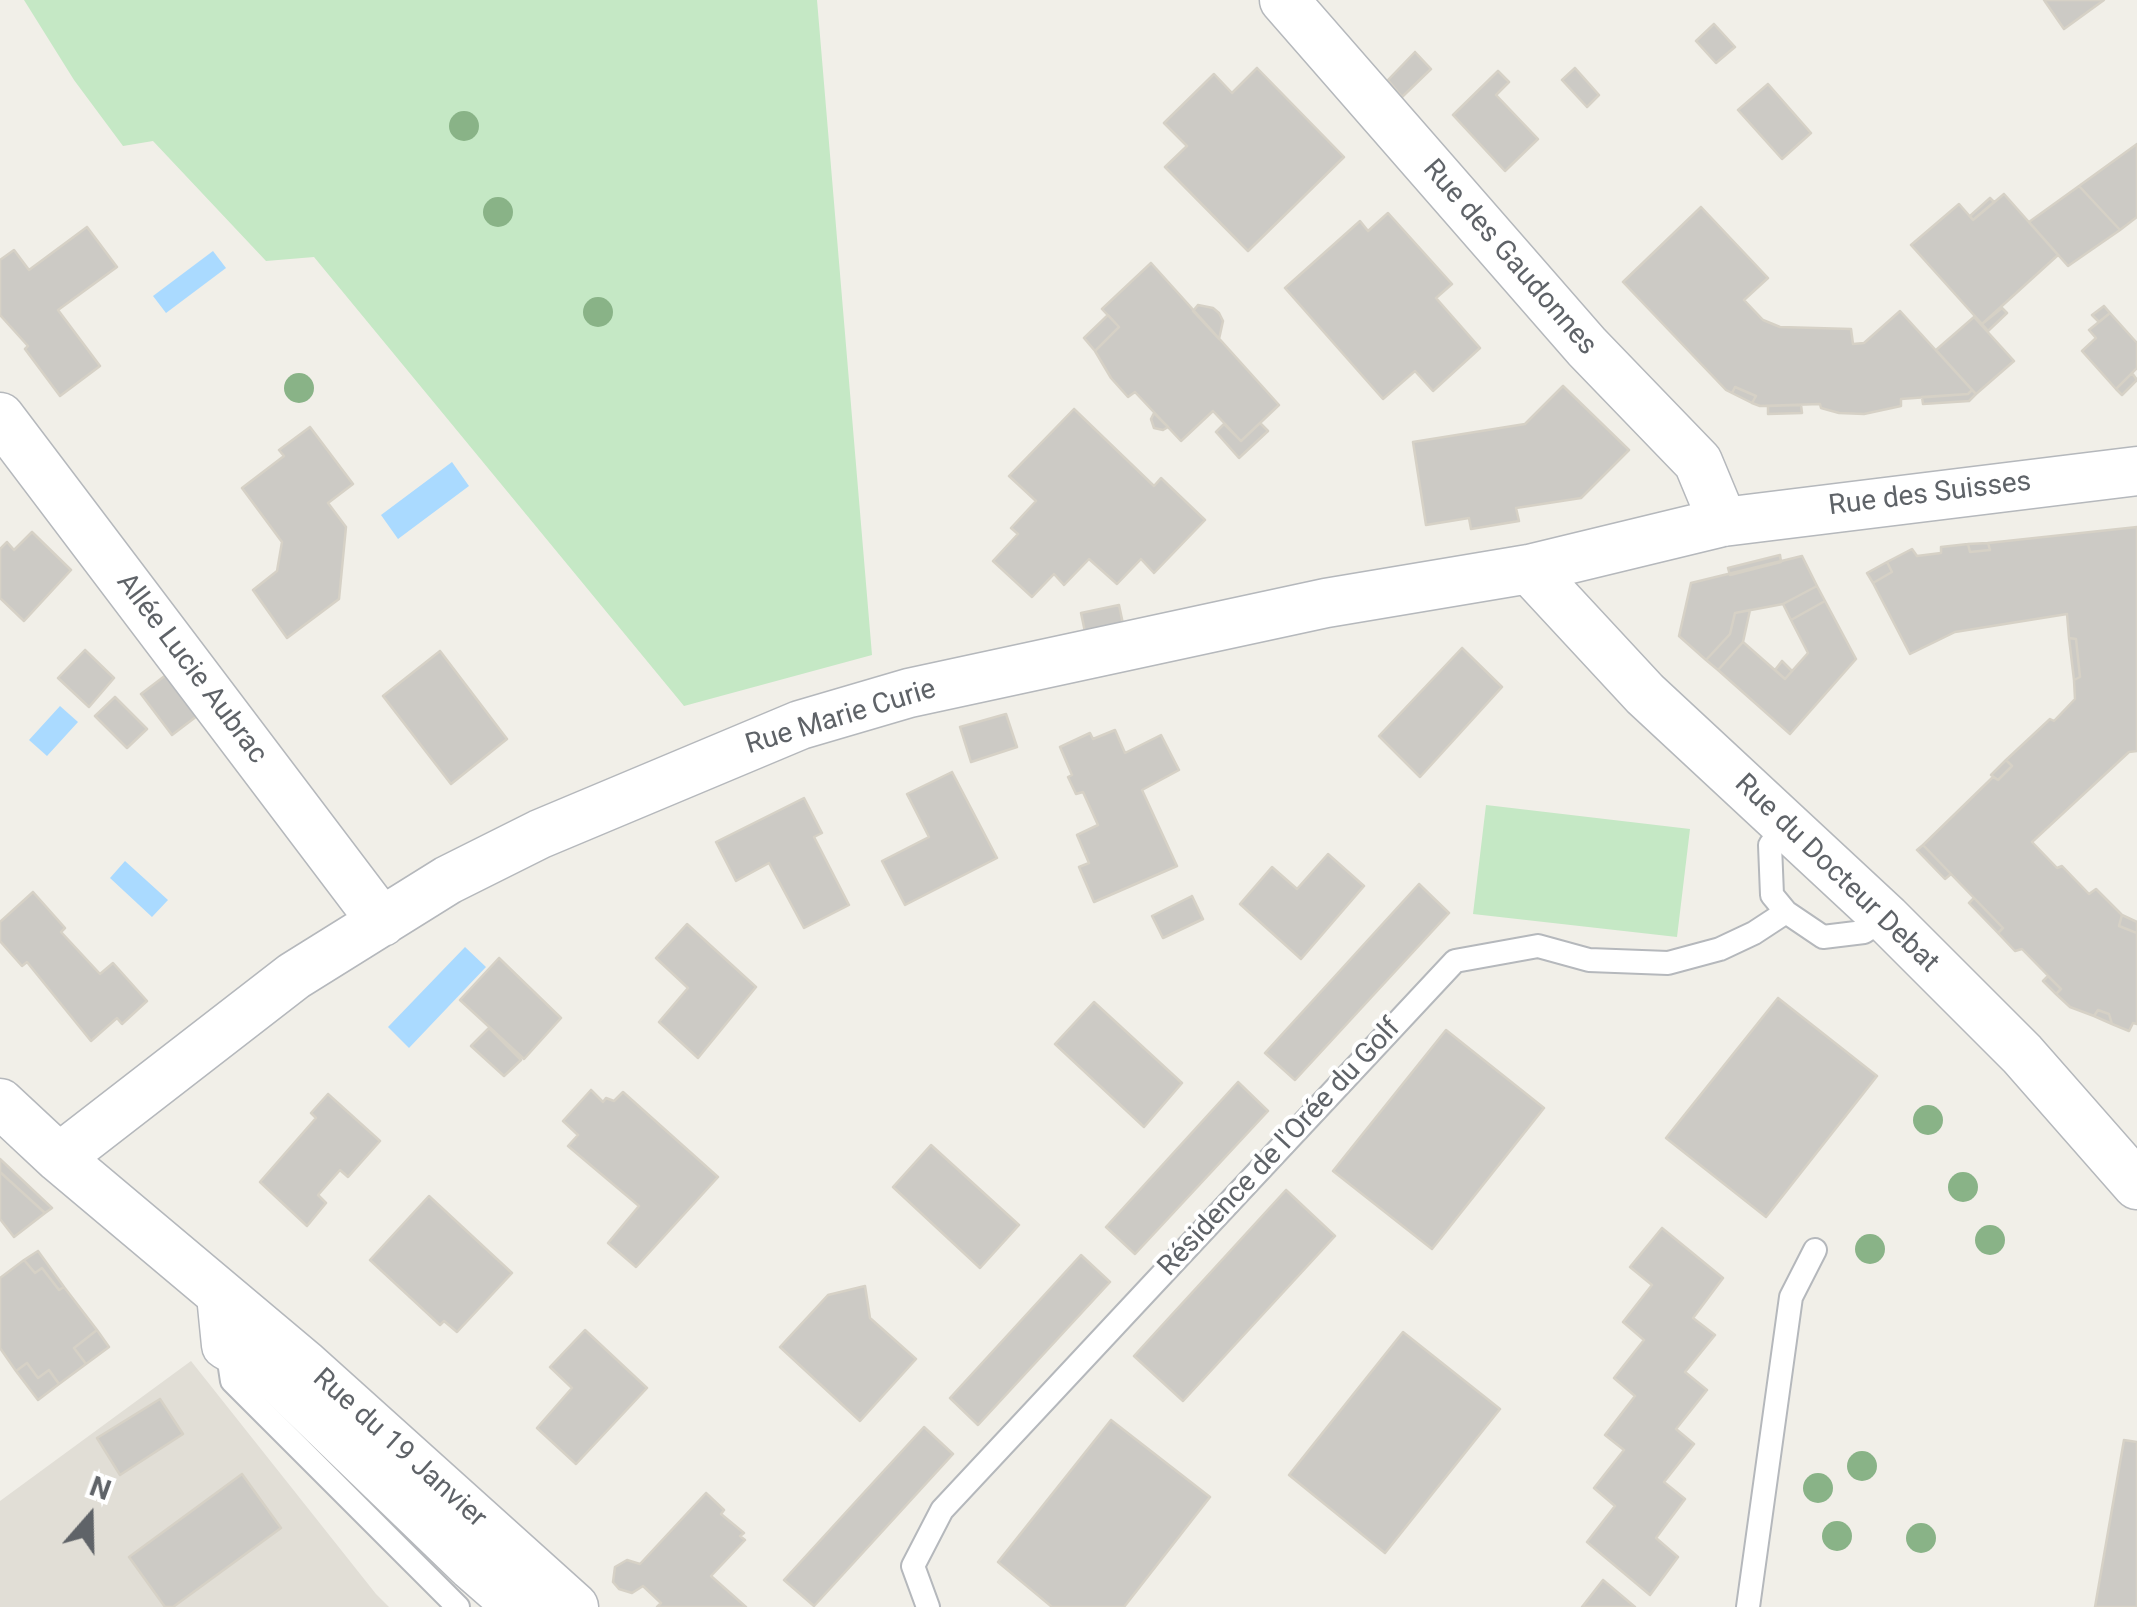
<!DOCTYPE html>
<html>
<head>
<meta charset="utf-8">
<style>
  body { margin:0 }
  #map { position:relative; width:2137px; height:1607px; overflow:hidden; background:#f1efe8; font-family:Roboto,sans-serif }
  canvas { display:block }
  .north { position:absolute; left:40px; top:1467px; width:100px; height:100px; -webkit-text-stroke:8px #fff; paint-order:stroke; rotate:20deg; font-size:28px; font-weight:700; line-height:40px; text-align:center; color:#5f6368 }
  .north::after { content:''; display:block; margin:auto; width:35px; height:45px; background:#5f6368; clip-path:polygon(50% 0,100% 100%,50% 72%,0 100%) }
</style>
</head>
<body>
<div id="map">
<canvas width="2137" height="1607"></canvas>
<div class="north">N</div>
</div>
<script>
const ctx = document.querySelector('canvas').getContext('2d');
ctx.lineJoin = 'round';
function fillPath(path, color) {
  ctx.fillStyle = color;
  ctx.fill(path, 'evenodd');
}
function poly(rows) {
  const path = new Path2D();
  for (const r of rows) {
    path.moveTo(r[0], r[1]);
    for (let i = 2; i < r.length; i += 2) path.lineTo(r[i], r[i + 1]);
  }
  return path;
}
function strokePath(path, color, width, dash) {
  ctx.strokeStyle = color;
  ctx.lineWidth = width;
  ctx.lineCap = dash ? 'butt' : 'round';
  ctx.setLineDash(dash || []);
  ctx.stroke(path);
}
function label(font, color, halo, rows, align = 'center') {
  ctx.font = font + ' Roboto,sans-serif';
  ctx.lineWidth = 8;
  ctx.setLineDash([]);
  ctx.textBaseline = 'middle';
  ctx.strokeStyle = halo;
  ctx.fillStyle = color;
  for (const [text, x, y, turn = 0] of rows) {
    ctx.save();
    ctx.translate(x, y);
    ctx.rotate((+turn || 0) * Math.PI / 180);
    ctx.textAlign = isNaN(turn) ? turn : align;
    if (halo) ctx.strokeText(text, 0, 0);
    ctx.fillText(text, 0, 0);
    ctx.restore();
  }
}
const education = poly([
  [191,1361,376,1594,389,1607,0,1607,0,1501]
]);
const green = poly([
  [24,0,817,0,872,655,684,706,314,257,266,261,153,141,123,146,74,80],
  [1486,805,1690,829,1677,937,1473,914]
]);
const water = poly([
  [213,251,226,268,166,313,153,296],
  [452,462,469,486,398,539,381,515],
  [60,706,78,722,47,756,29,740],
  [125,861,168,900,152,917,110,878],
  [465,947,486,967,409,1048,388,1027]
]);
const building = poly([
  [2044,0,2104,0,2064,29,2044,0],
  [1714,24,1735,47,1716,63,1696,41,1714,24],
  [1415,52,1431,69,1402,97,1388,80,1415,52],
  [1257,68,1344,157,1248,251,1165,167,1187,146,1164,123,1214,74,1232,93,1257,68],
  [1575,68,1599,95,1587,107,1562,80,1575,68],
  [1498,71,1509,82,1496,95,1538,139,1505,171,1453,115,1498,71],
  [1768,84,1811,133,1782,159,1738,110,1768,84],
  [2137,144,2137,217,2120,230,2079,186,2137,144],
  [2079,186,2120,230,2068,266,2029,222,2079,186],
  [2004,194,2058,255,1982,324,1911,245,1959,204,1973,220,2004,194],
  [1990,198,1994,202,1973,220,1970,216,1990,198],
  [1701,207,1768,278,1744,300,1763,320,1780,327,1851,329,1853,344,1864,343,1900,311,1972,390,1968,394,1901,399,1901,406,1864,414,1839,413,1821,408,1820,404,1760,406,1752,403,1756,396,1735,387,1732,393,1726,390,1623,282,1701,207],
  [1388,213,1452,284,1436,298,1480,348,1433,391,1415,371,1383,399,1285,288,1360,221,1368,231,1388,213],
  [87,227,117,267,58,310,100,366,60,396,25,349,28,346,0,315,0,260,14,250,29,270,87,227],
  [1151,263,1279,405,1241,441,1213,411,1181,441,1135,392,1128,397,1111,378,1095,351,1119,327,1102,309,1151,263],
  [1198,305,1213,308,1219,313,1223,321,1219,339,1193,311,1198,305],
  [2104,306,2110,313,2099,322,2092,315,2104,306],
  [2002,308,2007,313,1988,331,1982,324,2002,308],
  [2110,313,2137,343,2137,368,2116,389,2082,351,2096,338,2089,330,2110,313],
  [1108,315,1119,327,1095,351,1084,338,1108,315],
  [1974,317,2014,361,1976,394,1936,350,1974,317],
  [2132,373,2137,380,2122,395,2116,389,2132,373],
  [1563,386,1629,450,1581,498,1516,508,1519,521,1471,529,1469,518,1426,525,1413,442,1525,424,1563,386],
  [1735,387,1756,396,1752,403,1732,393,1735,387],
  [1972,390,1976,394,1969,401,1923,404,1922,397,1968,394,1972,390],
  [1801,405,1802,413,1768,414,1768,406,1801,405],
  [1074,409,1154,486,1161,478,1205,520,1154,573,1141,559,1117,584,1089,559,1064,585,1054,574,1032,597,993,561,1018,534,1011,528,1036,501,1009,476,1074,409],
  [1154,413,1168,427,1163,430,1154,428,1151,419,1154,413],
  [1260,423,1268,431,1239,458,1216,432,1224,424,1241,441,1260,423],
  [310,427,353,484,328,503,346,527,339,599,287,638,253,590,277,571,282,542,242,488,284,456,279,450,310,427],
  [2137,527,2137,751,2129,752,2032,842,2057,868,2062,866,2089,894,2096,889,2122,915,2119,926,2137,933,2137,1024,2133,1023,2129,1031,2112,1024,2109,1014,2098,1010,2094,1016,2070,1007,2056,994,2061,989,2022,949,2015,951,1998,933,2003,928,1923,845,1993,777,1998,780,2012,766,2006,760,2050,719,2054,721,2075,699,2074,680,2080,677,2076,639,2069,638,2067,614,1955,632,1910,654,1873,583,1892,572,1887,562,1912,549,1917,556,1941,553,1941,547,1968,544,1970,552,1990,550,1988,543,2137,527],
  [32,532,71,570,24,621,0,598,0,549,7,542,14,550,32,532],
  [1988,543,1990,550,1970,552,1968,544,1988,543],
  [1780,555,1781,562,1730,575,1728,568,1780,555],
  [1802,556,1817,586,1783,604,1735,613,1730,634,1706,660,1679,636,1691,583,1802,556],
  [1887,562,1892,572,1873,583,1867,573,1887,562],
  [1817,586,1825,601,1791,620,1783,604,1817,586],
  [1825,601,1856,659,1790,734,1718,670,1743,642,1785,679,1808,653,1791,620,1825,601],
  [1119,605,1123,624,1085,632,1081,613,1119,605],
  [1750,610,1743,642,1718,670,1706,660,1730,634,1735,613,1750,610],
  [2069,638,2076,639,2080,677,2074,680,2069,638],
  [1462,648,1502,687,1420,777,1379,736,1462,648],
  [85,650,114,678,89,707,58,678,85,650],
  [440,651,507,739,451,784,383,696,440,651],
  [1782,661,1792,671,1785,679,1775,670,1782,661],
  [166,675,197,716,172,735,141,694,166,675],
  [115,697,147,729,127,748,95,716,115,697],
  [1006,714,1017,747,971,762,960,727,1006,714],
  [1115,730,1125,753,1161,735,1179,770,1142,790,1177,866,1094,902,1079,867,1089,863,1077,835,1098,825,1083,792,1076,794,1068,777,1072,775,1060,747,1090,733,1093,739,1115,730],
  [2006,760,2012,766,1998,780,1991,775,2006,760],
  [952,772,997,858,905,905,882,861,929,837,907,794,952,772],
  [804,798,822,833,814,837,849,905,804,928,769,863,736,881,716,842,804,798],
  [1923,845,1951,874,1945,879,1917,850,1923,845],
  [1328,854,1364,886,1301,959,1240,904,1272,867,1297,889,1328,854],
  [1419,884,1449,913,1295,1080,1265,1053,1419,884],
  [33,892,65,928,61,932,100,974,113,963,147,1001,122,1024,117,1018,91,1041,27,962,22,966,0,941,0,922,33,892],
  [1192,896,1203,919,1163,938,1152,916,1192,896],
  [1974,898,2003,928,1998,933,1969,903,1974,898],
  [2122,915,2137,922,2137,933,2119,926,2122,915],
  [687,924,756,987,698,1058,659,1022,688,988,656,958,687,924],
  [499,958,561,1018,524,1059,460,1000,499,958],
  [2048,976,2061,989,2056,994,2043,981,2048,976],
  [1778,998,1877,1076,1766,1217,1666,1138,1778,998],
  [1094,1002,1182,1083,1144,1127,1055,1044,1094,1002],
  [2098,1010,2109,1014,2112,1024,2094,1016,2098,1010],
  [489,1028,521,1060,504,1076,471,1046,489,1028],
  [1446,1030,1544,1108,1432,1249,1333,1171,1446,1030],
  [1238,1082,1268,1111,1135,1254,1106,1227,1238,1082],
  [591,1090,603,1102,606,1098,614,1101,623,1092,718,1177,636,1267,608,1243,639,1206,568,1146,578,1135,563,1121,591,1090],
  [328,1094,380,1141,348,1177,340,1170,318,1195,326,1203,307,1226,260,1182,316,1118,311,1113,328,1094],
  [931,1145,1019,1225,980,1268,893,1187,931,1145],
  [0,1159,52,1208,45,1213,0,1172,0,1159],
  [0,1172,45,1213,14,1237,0,1219,0,1172],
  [1286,1190,1335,1236,1183,1401,1134,1356,1286,1190],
  [429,1196,512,1273,457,1332,444,1321,440,1325,370,1260,429,1196],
  [1662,1228,1723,1278,1693,1318,1715,1335,1685,1372,1707,1390,1676,1429,1694,1444,1664,1482,1685,1499,1656,1538,1678,1557,1650,1595,1587,1542,1615,1506,1594,1488,1624,1450,1605,1435,1635,1396,1614,1378,1644,1340,1623,1322,1652,1285,1630,1267,1662,1228],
  [38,1251,64,1287,59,1290,42,1268,35,1273,24,1260,38,1251],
  [1081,1255,1110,1282,978,1425,950,1398,1081,1255],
  [24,1260,35,1273,42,1268,59,1290,64,1287,97,1330,74,1348,86,1364,59,1384,49,1370,38,1378,27,1363,16,1371,0,1348,0,1278,24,1260],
  [865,1286,870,1318,916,1359,860,1421,780,1347,828,1295,865,1286],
  [97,1330,109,1347,86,1364,74,1348,97,1330],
  [585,1330,647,1388,576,1464,537,1428,572,1388,550,1367,585,1330],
  [1403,1332,1500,1409,1385,1553,1289,1475,1403,1332],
  [27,1363,38,1378,49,1370,59,1384,38,1400,16,1371,27,1363],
  [160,1399,183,1434,120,1475,97,1438,160,1399],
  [1111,1420,1210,1497,1124,1607,1052,1607,998,1562,1111,1420],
  [924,1427,953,1454,814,1606,784,1580,924,1427],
  [2124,1440,2137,1442,2137,1607,2095,1607,2124,1440],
  [242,1474,281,1528,173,1607,165,1607,129,1557,242,1474],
  [706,1493,724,1510,721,1514,744,1533,740,1536,745,1540,711,1576,746,1607,657,1607,661,1603,643,1586,632,1593,619,1589,613,1582,615,1567,627,1560,640,1564,706,1493],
  [1603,1580,1635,1607,1582,1607,1603,1580]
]);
const service = poly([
  [1785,825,1770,845,1772,895,1786,912,1823,937,1864,932,1886,918],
  [227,1348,232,1381,458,1607],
  [928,1607,913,1566,942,1510,1455,961,1538,946,1589,960,1668,963,1720,949,1754,933,1786,912],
  [1748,1607,1791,1297,1815,1250]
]);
const minor = poly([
  [1284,0,1587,347,1698,462,1723,522],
  [0,417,382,922],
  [1529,569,1645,694,1886,918,2022,1054,2137,1185],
  [0,1103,59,1158,304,1364,574,1607],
  [59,1158,294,976,448,880,540,834,800,725,909,693,1326,603,1529,569,1723,522,2137,471],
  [221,1295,226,1345,269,1370,472,1566,519,1607]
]);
const trees = [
  [464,126],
  [498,212],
  [598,312],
  [299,388],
  [1928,1120],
  [1963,1187],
  [1990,1240],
  [1870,1249],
  [1862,1466],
  [1818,1488],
  [1837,1536],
  [1921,1538]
];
const streetNames = [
  ["Rue des Gaudonnes",1509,258,49],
  ["Rue des Suisses",1930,495,-7],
  ["Allée Lucie Aubrac",191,669,53],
  ["Rue Marie Curie",841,718,-17],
  ["Rue du Docteur Debat",1836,874,44],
  ["Résidence de l'Orée du Golf",1280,1148,-47],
  ["Rue du 19 Janvier",399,1449,42]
];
fillPath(education, '#e1ded6');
fillPath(green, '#c5e8c5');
fillPath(water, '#aadaff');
fillPath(building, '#cccac5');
strokePath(building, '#d6d1c6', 2.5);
strokePath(service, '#b5b8bc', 26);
strokePath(minor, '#b5b8bc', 51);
strokePath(service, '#fff', 22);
strokePath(minor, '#fff', 48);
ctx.fillStyle = '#89b387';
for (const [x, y] of trees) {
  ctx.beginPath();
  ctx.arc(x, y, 15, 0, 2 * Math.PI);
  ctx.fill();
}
label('28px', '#5f6368', '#fff', streetNames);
</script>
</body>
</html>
